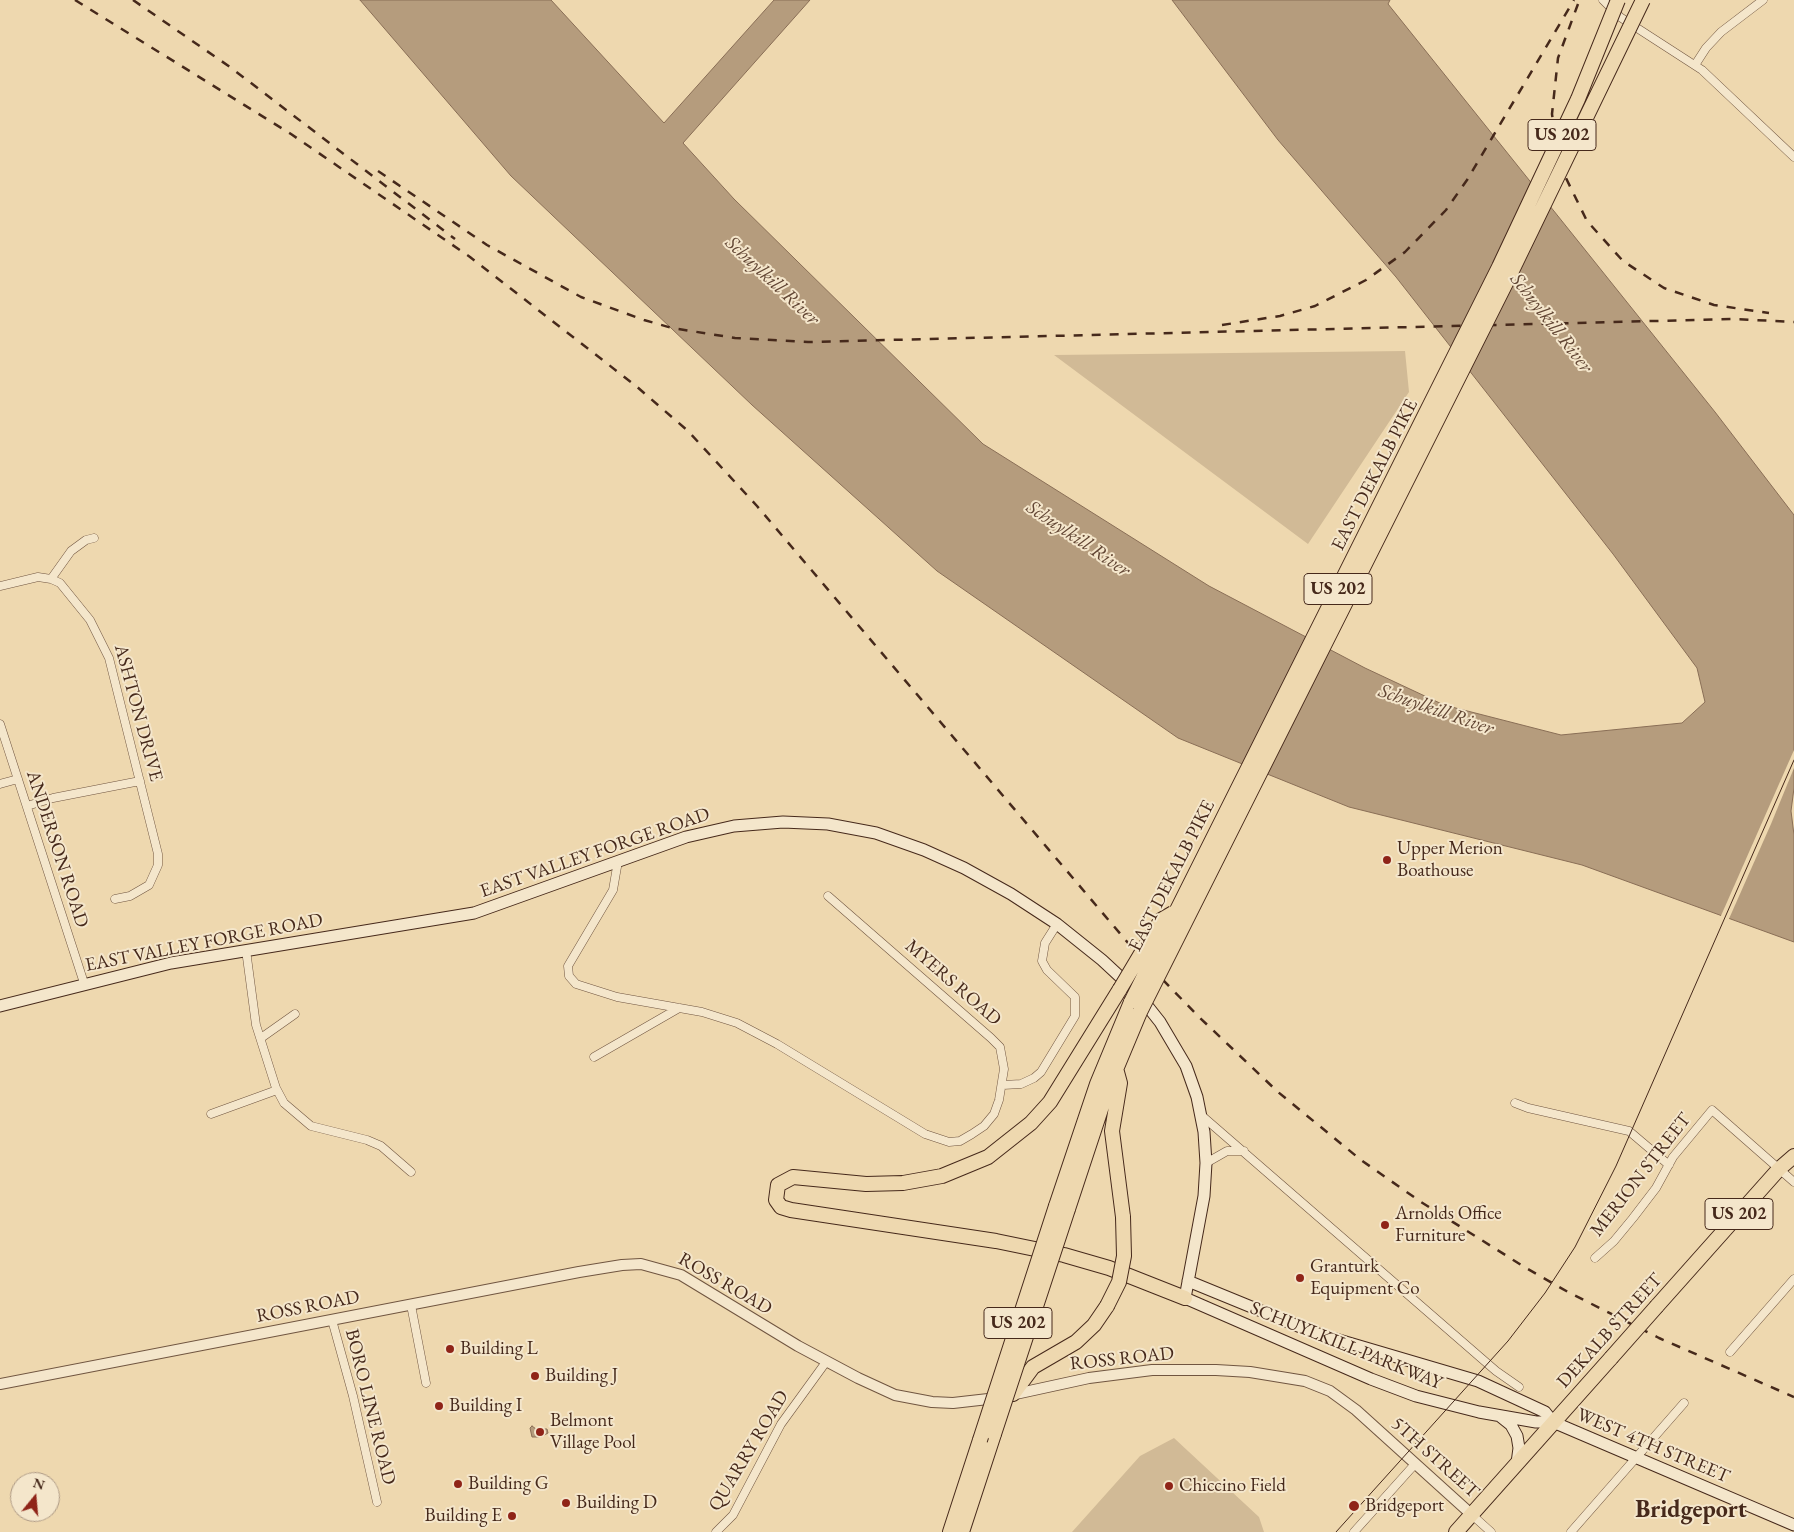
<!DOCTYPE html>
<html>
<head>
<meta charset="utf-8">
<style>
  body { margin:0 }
  #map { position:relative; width:1794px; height:1532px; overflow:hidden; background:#eed8af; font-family:"EB Garamond",serif }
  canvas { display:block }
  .north { position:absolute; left:10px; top:1472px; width:50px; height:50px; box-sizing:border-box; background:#f4e6cb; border:1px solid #ae9a85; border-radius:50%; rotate:17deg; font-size:14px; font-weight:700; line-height:20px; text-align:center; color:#46291b }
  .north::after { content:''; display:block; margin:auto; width:18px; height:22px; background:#8f2418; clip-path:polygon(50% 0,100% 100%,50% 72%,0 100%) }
</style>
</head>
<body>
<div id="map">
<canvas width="1794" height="1532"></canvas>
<div class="north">N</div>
</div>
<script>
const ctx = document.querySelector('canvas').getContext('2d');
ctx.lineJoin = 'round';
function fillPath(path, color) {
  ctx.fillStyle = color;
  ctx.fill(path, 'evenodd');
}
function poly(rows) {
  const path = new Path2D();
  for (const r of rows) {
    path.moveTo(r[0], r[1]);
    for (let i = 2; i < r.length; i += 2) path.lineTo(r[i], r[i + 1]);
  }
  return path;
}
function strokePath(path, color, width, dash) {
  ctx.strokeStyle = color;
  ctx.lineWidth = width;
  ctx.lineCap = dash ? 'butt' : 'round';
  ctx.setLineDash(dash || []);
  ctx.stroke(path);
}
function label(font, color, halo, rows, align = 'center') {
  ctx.font = font + ' "EB Garamond",serif';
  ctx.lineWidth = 4;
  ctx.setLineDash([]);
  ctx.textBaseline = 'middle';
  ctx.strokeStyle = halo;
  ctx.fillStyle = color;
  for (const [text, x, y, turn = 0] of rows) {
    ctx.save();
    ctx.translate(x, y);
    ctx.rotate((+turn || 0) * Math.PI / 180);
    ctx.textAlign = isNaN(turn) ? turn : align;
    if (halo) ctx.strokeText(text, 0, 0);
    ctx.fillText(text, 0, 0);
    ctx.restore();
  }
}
const green = poly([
  [1405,351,1409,392,1308,544,1054,355],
  [1174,1438,1259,1517,1264,1532,1072,1532,1140,1456]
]);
const water = poly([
  [360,0,551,0,664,123,774,0,810,0,683,143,734,199,983,444,1209,586,1365,668,1444,705,1561,735,1682,723,1705,702,1697,668,1613,554,1396,277,1278,140,1172,0,1390,0,1388,4,1715,412,1794,515,1794,788,1791,811,1794,835,1794,942,1582,865,1349,807,1178,738,937,571,752,405,511,176,360,0],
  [532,1426,536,1429,547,1429,548,1433,541,1437,532,1437,530,1428,532,1426]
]);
const pier = poly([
  [1794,750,1794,768,1771,824,1728,921,1720,918]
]);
const minor = poly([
  [1603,0,1620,17,1702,70,1794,157],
  [1695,65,1706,48,1721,32,1763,0],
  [51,579,71,551,86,540,94,538],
  [0,586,38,577,51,579,60,583,90,620,109,658,158,854,158,865,149,885,130,896,115,899],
  [0,724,84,983],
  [0,784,18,779],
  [27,806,53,798,140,781],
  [618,861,613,890,568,966,569,976,576,984,617,997,702,1012,737,1023,777,1044,925,1134,949,1142,960,1141,972,1134,984,1126,994,1114,999,1100,1004,1069,1000,1047,991,1038,828,896],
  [246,950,256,1025,276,1088,284,1103,311,1126,367,1140,381,1146,411,1172],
  [261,1038,295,1014],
  [594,1057,679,1008],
  [1003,1085,1021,1084,1034,1078,1041,1072,1075,1016,1075,997,1047,970,1042,961,1045,943,1057,924],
  [1515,1103,1528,1108,1629,1131,1669,1165],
  [211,1114,277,1090],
  [1201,1115,1496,1371,1519,1387],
  [1206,1163,1227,1151,1244,1151],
  [1595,1258,1614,1241,1633,1218,1656,1188,1673,1157,1712,1110,1794,1182],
  [411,1305,426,1383],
  [332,1320,353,1396,377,1502],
  [1730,1352,1794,1279],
  [1471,1514,1491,1532],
  [716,1532,733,1515,781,1424,826,1362],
  [1354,1532,1415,1464],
  [1571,1532,1684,1403]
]);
const tertiary = poly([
  [0,1384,579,1272,622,1265,641,1264,681,1275,798,1346,858,1378,895,1395,932,1402,953,1403,997,1398],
  [1011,1395,1089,1378,1152,1370,1216,1370,1250,1372,1305,1381,1330,1391,1356,1410,1471,1514]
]);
const secondary = poly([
  [1141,998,1160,1022,1186,1066,1197,1097,1204,1132,1206,1163,1204,1196,1185,1298,1371,1379,1416,1396,1479,1412,1536,1422,1553,1422,1794,1525],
  [0,1006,171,963,474,913,686,837,734,826,783,822,828,824,876,833,924,850,964,868,1011,894,1057,924,1102,960,1130,986],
  [1188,1281,1315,1333,1478,1381,1545,1412,1553,1422],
  [1501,1417,1511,1425,1517,1436,1519,1448,1517,1463]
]);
const trunk = poly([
  [1120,989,1050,1102,1031,1123,988,1157,942,1176,903,1183,866,1184,793,1177,778,1185,776,1200,781,1207,791,1210,996,1241,1064,1255,1109,1268,1185,1298],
  [1117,1072,1120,1083,1112,1131,1123,1217],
  [1056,1206,1097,1084,1131,1002],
  [1068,1209,1107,1091,1140,1012],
  [1657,1306,1779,1169,1794,1156],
  [1013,1394,1033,1367,1076,1342,1094,1325,1107,1306],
  [950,1532,980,1440],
  [962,1532,994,1434],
  [1456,1532,1611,1358]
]);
const tram = poly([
  [1336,1532,1508,1341,1545,1293,1575,1247,1616,1166,1794,760]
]);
const rail = poly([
  [75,0,291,134,470,257,636,386,688,431,757,506,1134,950,1198,1016,1278,1092,1361,1160,1421,1202,1526,1268,1568,1292,1659,1338,1794,1397],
  [133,0,230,67,455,239],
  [1578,4,1558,58,1552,114,1555,137,1563,172,1587,221,1623,261,1664,288,1714,305,1769,313],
  [378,171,487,245,581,297,644,320,672,328,735,338,808,342,1735,319,1794,322],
  [1222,325,1280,316,1315,306,1366,280,1405,252,1446,210,1467,180,1574,0]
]);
const trunkBridge = poly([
  [1120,989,1161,920,1173,913],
  [1131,1002,1499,267,1578,99,1618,0],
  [1140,1012,1506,283,1643,0],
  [1107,1306,1119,1282,1124,1256,1123,1217],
  [1611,1358,1657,1306],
  [994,1434,1068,1209],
  [980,1440,1056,1206]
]);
const markers = [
  [1387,860,5,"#8f2418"],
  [1385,1225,5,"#8f2418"],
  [1300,1278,5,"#8f2418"],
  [450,1349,5,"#8f2418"],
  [535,1376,5,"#8f2418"],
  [439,1406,5,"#8f2418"],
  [540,1432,5,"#8f2418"],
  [458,1484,5,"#8f2418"],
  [1169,1486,5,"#8f2418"],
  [566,1503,5,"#8f2418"],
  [1354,1506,6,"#8f2418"],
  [512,1516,5,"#8f2418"]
];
const shields = [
  [1562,135,68],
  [1338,589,68],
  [1739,1214,68],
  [1018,1323,68]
];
const shieldNames = [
  ["US 202",1562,135],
  ["US 202",1338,589],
  ["US 202",1739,1214],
  ["US 202",1018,1323]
];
const streetNames = [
  ["EAST DEKALB PIKE",1375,475,-63],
  ["ASHTON DRIVE",138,713,75],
  ["ANDERSON ROAD",57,849,72],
  ["EAST VALLEY FORGE ROAD",595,853,-19],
  ["EAST DEKALB PIKE",1172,876,-63],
  ["EAST VALLEY FORGE ROAD",204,943,-11],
  ["MYERS ROAD",953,983,41],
  ["MERION STREET",1641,1175,-52],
  ["ROSS ROAD",725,1284,30],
  ["ROSS ROAD",308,1307,-11],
  ["DEKALB STREET",1610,1331,-48],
  ["SCHUYLKILL PARKWAY",1346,1346,22],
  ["ROSS ROAD",1122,1359,-6],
  ["BORO LINE ROAD",370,1407,76],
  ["WEST 4TH STREET",1653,1446,23],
  ["QUARRY ROAD",749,1451,-59],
  ["5TH STREET",1435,1458,42]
];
const poiNames = [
  ["Upper Merion",1397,849],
  ["Boathouse",1397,871],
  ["Arnolds Office",1395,1214],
  ["Furniture",1395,1236],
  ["Granturk",1310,1267],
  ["Equipment Co",1310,1289],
  ["Building L",460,1349],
  ["Building J",545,1376],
  ["Building I",449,1406],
  ["Belmont",550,1421],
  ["Village Pool",550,1443],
  ["Building G",468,1484],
  ["Chiccino Field",1179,1486],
  ["Building D",576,1503],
  ["Bridgeport",1365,1506],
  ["Building E",502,1516,"right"]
];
const waterNames = [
  ["Schuylkill River",772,281,43],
  ["Schuylkill River",1551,323,52],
  ["Schuylkill River",1078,539,34],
  ["Schuylkill River",1436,710,19]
];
const districtNames = [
  ["Bridgeport",1691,1510]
];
fillPath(green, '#d1ba96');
fillPath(water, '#b59c7d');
strokePath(water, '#896e56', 1);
fillPath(pier, '#eed8af');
strokePath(minor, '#705540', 9);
strokePath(tertiary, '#705540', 12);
strokePath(secondary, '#46291b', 13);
strokePath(trunk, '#46291b', 16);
strokePath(minor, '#f4e6cb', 8);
strokePath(tertiary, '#f4e6cb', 10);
strokePath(secondary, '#f4e6cb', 11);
strokePath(trunk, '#eed8af', 14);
strokePath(tram, '#46291b', 1);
strokePath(rail, '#46291b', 2.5, [9, 9]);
strokePath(trunkBridge, '#46291b', 16, []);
strokePath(trunkBridge, '#eed8af', 14);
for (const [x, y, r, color] of markers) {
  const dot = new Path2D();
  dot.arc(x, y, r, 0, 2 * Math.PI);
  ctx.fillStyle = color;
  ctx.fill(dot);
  strokePath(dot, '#f4e6cb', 2);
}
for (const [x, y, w] of shields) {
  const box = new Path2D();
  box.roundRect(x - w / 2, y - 15.5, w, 31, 4);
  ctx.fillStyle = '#f4e6cb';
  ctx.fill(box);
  strokePath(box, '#46291b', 1);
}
label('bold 18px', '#46291b', null, shieldNames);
label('19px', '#46291b', '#f4e6cb', streetNames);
label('19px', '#46291b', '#f4e6cb', poiNames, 'left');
label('italic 20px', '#624634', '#f4e6cb', waterNames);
label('bold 24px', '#46291b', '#f4e6cb', districtNames);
</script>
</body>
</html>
